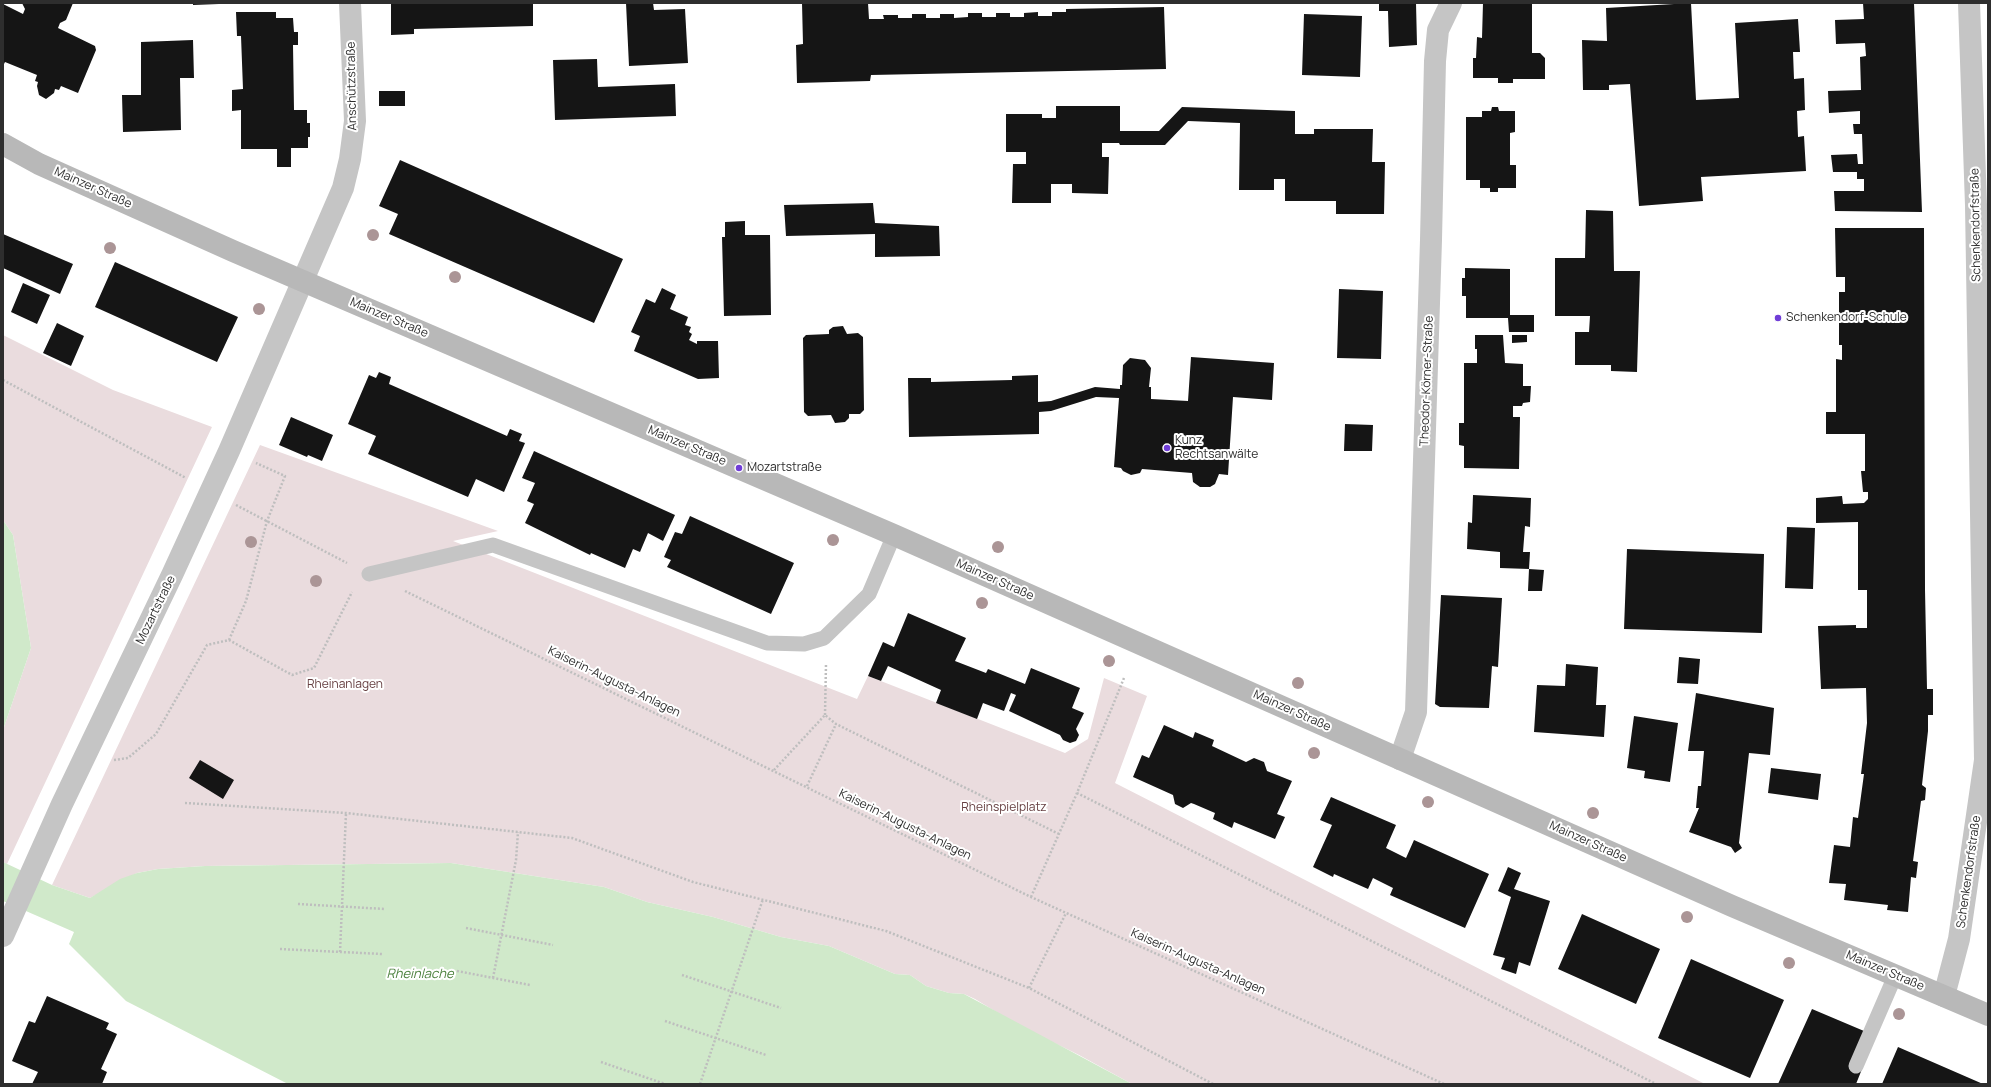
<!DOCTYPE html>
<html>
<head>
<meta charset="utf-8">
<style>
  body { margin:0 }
  #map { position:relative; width:1991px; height:1087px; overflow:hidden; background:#fff; font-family:Manrope,sans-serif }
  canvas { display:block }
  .frame { position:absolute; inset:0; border:4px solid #2e2e2e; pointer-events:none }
</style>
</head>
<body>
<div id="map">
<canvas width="1991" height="1087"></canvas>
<div class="frame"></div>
</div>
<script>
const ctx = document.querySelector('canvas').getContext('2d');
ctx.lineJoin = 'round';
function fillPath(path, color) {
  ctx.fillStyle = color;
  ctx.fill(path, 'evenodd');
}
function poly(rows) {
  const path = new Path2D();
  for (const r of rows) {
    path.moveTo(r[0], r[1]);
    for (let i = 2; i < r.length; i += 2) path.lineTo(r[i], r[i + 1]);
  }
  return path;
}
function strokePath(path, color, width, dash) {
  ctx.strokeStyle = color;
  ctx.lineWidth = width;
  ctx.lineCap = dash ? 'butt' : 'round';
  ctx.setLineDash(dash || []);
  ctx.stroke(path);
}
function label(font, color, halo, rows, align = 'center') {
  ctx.font = font + ' Manrope,sans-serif';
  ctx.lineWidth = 4;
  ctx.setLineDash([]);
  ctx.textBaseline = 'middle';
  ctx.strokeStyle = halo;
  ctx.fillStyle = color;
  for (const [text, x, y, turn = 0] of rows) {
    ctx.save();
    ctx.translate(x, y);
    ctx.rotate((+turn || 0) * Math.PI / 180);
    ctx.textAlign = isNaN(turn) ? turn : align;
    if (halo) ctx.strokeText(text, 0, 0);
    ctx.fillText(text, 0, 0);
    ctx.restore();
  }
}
const green = poly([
  [3,335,113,390,212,427,7,864,3,862,3,730,31,648,13,535,3,520],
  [260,445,498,531,453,541,857,699,868,676,1065,753,1088,739,1104,678,1147,696,1115,783,1705,1084,1132,1084,1079,1055,1018,1025,975,999,964,994,949,993,926,986,910,975,895,974,829,946,781,937,713,917,647,902,604,887,451,863,205,866,158,869,137,873,90,898,52,885]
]);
const water = poly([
  [3,520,13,535,31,648,3,730],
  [3,862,52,885,90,898,120,879,137,873,158,869,205,866,451,863,604,887,647,902,713,917,781,937,829,946,895,974,910,975,926,986,949,993,964,994,1132,1084,288,1084,126,1001,69,944,74,932,3,901]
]);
const building = poly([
  [22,3,73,3,66,20,60,23,58,28,95,46,96,50,78,93,61,86,59,90,55,89,54,93,46,99,39,95,37,86,38,82,35,81,37,75,5,62,3,66,3,4,23,14,25,9],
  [193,3,219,3,219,4,193,5],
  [391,3,533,3,533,26,414,29,414,34,391,35],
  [626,3,653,3,654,10,685,9,688,63,629,66],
  [802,3,868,3,869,19,884,19,883,15,898,15,898,18,912,18,912,14,926,14,926,18,940,18,940,14,954,14,954,18,968,17,968,13,982,13,982,17,996,17,996,13,1010,13,1010,17,1024,17,1024,13,1038,12,1038,16,1052,16,1052,12,1066,12,1066,9,1164,7,1166,69,871,75,870,81,797,83,796,45,803,44],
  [1379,3,1416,3,1417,45,1389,47,1388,11,1379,11],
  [1483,3,1532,3,1532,53,1540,53,1545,58,1545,79,1513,79,1513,83,1498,83,1498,78,1473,78,1473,58,1476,58,1477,37,1482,38],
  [1691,3,1696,100,1739,98,1735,23,1798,19,1800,52,1793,52,1794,79,1804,78,1805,110,1797,111,1798,137,1804,136,1806,171,1701,177,1703,201,1639,206,1630,84,1609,85,1609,90,1583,90,1582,40,1607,41,1606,8],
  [1863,3,1914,3,1922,212,1835,211,1834,191,1864,191,1864,179,1857,179,1857,172,1833,172,1831,155,1857,154,1858,164,1863,164,1862,134,1854,134,1853,124,1860,124,1860,111,1829,113,1828,91,1861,90,1860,57,1866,56,1865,43,1836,44,1835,20,1864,19],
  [236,12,276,12,276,18,293,18,294,32,298,32,298,45,293,45,294,110,307,110,307,123,310,123,310,137,308,137,308,148,291,148,291,167,277,167,277,149,241,149,241,110,232,111,232,90,243,89,241,36,237,36],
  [1304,14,1362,16,1360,77,1302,75],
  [193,40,194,78,180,78,181,130,123,132,122,95,141,95,141,42],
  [597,59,598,87,675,84,676,116,555,120,553,60],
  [379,91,405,91,405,106,379,106],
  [1056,106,1120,106,1120,131,1159,131,1182,107,1295,111,1295,134,1314,134,1314,129,1373,129,1372,162,1385,162,1384,214,1336,214,1336,201,1285,201,1285,179,1274,179,1274,190,1239,190,1240,123,1188,121,1165,145,1120,145,1119,143,1102,143,1102,157,1109,157,1108,194,1072,193,1072,184,1051,184,1051,203,1012,203,1013,164,1026,164,1026,152,1006,152,1006,114,1042,114,1042,118,1056,118],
  [1492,107,1498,107,1499,111,1515,111,1515,132,1510,133,1510,165,1516,165,1516,188,1498,188,1498,192,1490,192,1490,188,1480,188,1480,180,1466,180,1466,117,1482,117,1482,111,1491,111],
  [400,160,623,259,594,323,389,234,398,214,379,206],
  [873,203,875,223,939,226,940,256,875,257,875,234,786,236,784,205],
  [1586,210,1613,211,1614,271,1640,271,1637,372,1611,371,1611,365,1575,365,1575,332,1589,332,1590,316,1555,316,1555,258,1585,258],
  [745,221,745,235,770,235,771,315,724,316,722,237,725,237,725,222],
  [1835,228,1924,228,1925,590,1927,689,1933,689,1933,715,1928,715,1928,731,1922,785,1926,788,1925,800,1921,801,1913,861,1918,862,1916,878,1911,877,1908,912,1887,910,1888,905,1844,900,1846,884,1829,883,1834,845,1850,847,1853,817,1858,818,1864,774,1861,774,1867,723,1866,688,1821,689,1818,626,1856,625,1856,628,1867,628,1867,590,1858,590,1858,522,1816,523,1816,498,1842,496,1843,504,1864,503,1868,499,1868,492,1863,492,1861,471,1865,471,1865,434,1826,434,1826,412,1836,412,1836,359,1842,360,1842,345,1839,345,1839,292,1845,292,1845,277,1836,277],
  [3,234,73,264,60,294,3,268],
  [115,262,238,317,217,362,95,307],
  [1465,268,1510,269,1510,315,1534,315,1534,332,1509,332,1508,318,1466,318,1466,296,1462,296,1462,278,1465,278],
  [23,283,50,295,37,324,11,312],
  [662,288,676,295,670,309,688,317,685,325,691,327,689,332,692,334,689,340,697,344,697,341,718,341,719,378,698,379,634,351,640,336,631,332,646,299,655,303],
  [1339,289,1383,291,1381,359,1337,358],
  [57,323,84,336,71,366,43,353],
  [843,326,847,334,858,333,863,337,864,410,860,414,849,414,849,418,845,422,835,423,831,415,808,416,804,412,803,338,806,335,829,334,829,330,833,327],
  [1475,335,1503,335,1505,363,1523,364,1523,386,1531,386,1530,402,1523,403,1522,406,1513,406,1513,417,1520,417,1519,469,1464,468,1464,446,1459,445,1459,423,1464,423,1464,363,1477,363,1477,349,1475,349],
  [1512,335,1527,335,1527,342,1512,343],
  [1191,357,1274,363,1272,400,1233,397,1228,475,1219,474,1215,484,1210,487,1200,487,1193,482,1192,473,1142,469,1140,473,1131,475,1123,471,1121,468,1114,467,1119,398,1096,397,1051,411,1039,412,1039,434,909,437,908,378,931,378,931,382,1012,380,1012,376,1038,375,1038,402,1051,401,1095,387,1120,389,1120,385,1122,385,1123,365,1130,358,1145,360,1151,368,1149,387,1151,387,1151,399,1188,401],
  [379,372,391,377,389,384,507,436,510,429,522,434,519,441,525,443,504,492,476,479,468,497,368,454,376,436,348,424,369,375,376,378],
  [291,417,333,435,322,461,308,455,307,457,279,445],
  [1345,424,1373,425,1372,451,1344,451],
  [534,451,675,515,663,541,648,533,640,552,633,549,625,568,591,553,590,555,525,523,534,504,527,501,535,483,522,478],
  [1473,495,1531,498,1530,527,1525,526,1523,552,1530,552,1529,569,1500,568,1500,552,1467,549,1468,522,1472,523],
  [690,516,794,563,771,614,667,567,671,560,664,557,675,532,682,534],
  [1787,527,1815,528,1813,589,1785,588],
  [1627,549,1764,554,1762,633,1624,629],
  [1529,569,1544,570,1542,591,1528,591],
  [1441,595,1502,598,1498,667,1492,666,1489,708,1440,707,1435,704],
  [908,613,966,638,955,661,986,673,988,669,1025,684,1031,668,1080,688,1072,708,1084,713,1076,729,1079,735,1076,741,1070,743,1063,740,1060,735,1009,711,1016,695,1011,693,1004,711,983,703,977,719,936,703,941,690,888,666,881,681,868,676,883,642,894,647],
  [1679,657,1700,659,1698,684,1677,683],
  [1566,664,1598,667,1596,705,1606,705,1604,737,1534,732,1537,685,1565,686],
  [1696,693,1774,708,1770,755,1749,753,1739,843,1742,848,1735,853,1731,847,1689,832,1699,808,1696,808,1698,786,1701,786,1704,751,1688,751],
  [1634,716,1678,723,1670,782,1644,778,1645,771,1627,768],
  [1164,725,1193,738,1195,732,1214,740,1212,746,1246,762,1254,758,1264,762,1267,771,1292,781,1277,814,1285,817,1275,839,1234,822,1232,828,1213,819,1215,813,1194,804,1191,803,1183,808,1175,804,1173,795,1133,777,1142,755,1149,758],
  [200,760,234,780,223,799,189,778],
  [1771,768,1821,774,1818,800,1768,793],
  [1331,797,1396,825,1386,848,1406,858,1414,840,1489,874,1465,928,1390,895,1393,888,1373,878,1368,889,1334,874,1333,877,1313,867,1332,825,1320,820],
  [1508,867,1521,873,1514,889,1550,901,1530,966,1519,962,1516,974,1501,969,1505,958,1493,955,1511,897,1498,891],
  [1582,914,1660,949,1636,1004,1558,969],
  [1691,959,1784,1000,1750,1078,1658,1038],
  [47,996,109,1023,106,1029,117,1034,101,1069,107,1072,102,1084,32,1084,38,1072,12,1061,29,1021,35,1023],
  [1812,1009,1864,1031,1862,1069,1856,1084,1778,1084],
  [1898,1047,1983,1084,1882,1084]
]);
const path = poly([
  [3,380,186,478],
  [236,505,347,563],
  [405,591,1031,897,1444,1084],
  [229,640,246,601,267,521,285,476,256,463],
  [1124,678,1077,793,1656,1084],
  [825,715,826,664],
  [114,760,128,758,156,734,207,645,229,640,292,675,314,668,352,592],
  [774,770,825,715,836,724,1059,834],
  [807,786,836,724],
  [185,803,346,813,572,838,693,882,886,931,1029,988,1213,1084],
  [1031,897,1077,793],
  [298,904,385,909],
  [466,928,553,945],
  [280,949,382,954],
  [340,952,346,813],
  [457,971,530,985],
  [682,975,781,1008],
  [493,978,516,860,518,832],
  [1029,988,1066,913],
  [665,1021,766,1055],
  [601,1062,665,1084],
  [700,1084,763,899]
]);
const lane = poly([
  [369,574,493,545,767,643,804,644,824,638,869,594,894,535],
  [1856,1066,1895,976]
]);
const street = poly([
  [1400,759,1416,712,1431,240,1435,61,1438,30,1451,3],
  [3,936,62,804,172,575,229,451,343,188,350,159,355,121,350,3],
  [1944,996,1959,939,1985,760,1976,205,1969,3]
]);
const secondary = poly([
  [3,144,39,164,233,251,894,535,1732,906,1988,1015]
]);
const trees = [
  [373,235],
  [110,248],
  [455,277],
  [259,309],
  [833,540],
  [251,542],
  [998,547],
  [316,581],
  [982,603],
  [1109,661],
  [1298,683],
  [1314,753],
  [1428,802],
  [1593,813],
  [1687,917],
  [1789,963],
  [1899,1014]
];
const markers = [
  [1778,318,4,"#703dd7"],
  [1167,448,4,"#703dd7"],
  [739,468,4,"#703dd7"]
];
const streetNames = [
  ["Anschützstraße",352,86,-91],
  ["Mainzer Straße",93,188,24],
  ["Schenkendorfstraße",1976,225,-91],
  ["Mainzer Straße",389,318,23],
  ["Theodor-Körner-Straße",1427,381,-88],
  ["Mainzer Straße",687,446,23],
  ["Mainzer Straße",995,580,24],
  ["Mozartstraße",156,610,-64],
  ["Kaiserin-Augusta-Anlagen",614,682,26],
  ["Mainzer Straße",1292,711,24],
  ["Kaiserin-Augusta-Anlagen",905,825,26],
  ["Mainzer Straße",1588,842,24],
  ["Schenkendorfstraße",1969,872,-82],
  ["Kaiserin-Augusta-Anlagen",1198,962,24],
  ["Mainzer Straße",1885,971,23]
];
const poiNames = [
  ["Schenkendorf-Schule",1786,318],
  ["Kunz",1175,441],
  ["Rechtsanwälte",1175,455],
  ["Mozartstraße",747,468]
];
const parkNames = [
  ["Rheinanlagen",345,685],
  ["Rheinspielplatz",1004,808]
];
const waterNames = [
  ["Rheinlache",420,974]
];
fillPath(green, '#eadcde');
fillPath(water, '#d0e9ca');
fillPath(building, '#151515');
strokePath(path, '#bebebe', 2.5, [2, 2]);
strokePath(lane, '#c5c5c5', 15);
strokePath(street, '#c5c5c5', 22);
strokePath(secondary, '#b8b8b8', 22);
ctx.fillStyle = '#ab9596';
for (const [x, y] of trees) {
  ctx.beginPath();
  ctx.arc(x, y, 6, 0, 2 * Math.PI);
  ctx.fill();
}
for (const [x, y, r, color] of markers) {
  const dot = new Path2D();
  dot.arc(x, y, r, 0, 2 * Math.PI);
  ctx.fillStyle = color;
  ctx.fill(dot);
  strokePath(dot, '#fff', 1.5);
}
label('12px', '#2e2e2e', '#fff', streetNames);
label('12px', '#2e2e2e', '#fff', poiNames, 'left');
label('12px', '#663f41', '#fff', parkNames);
label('italic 13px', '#4e8340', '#fff', waterNames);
</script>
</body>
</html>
